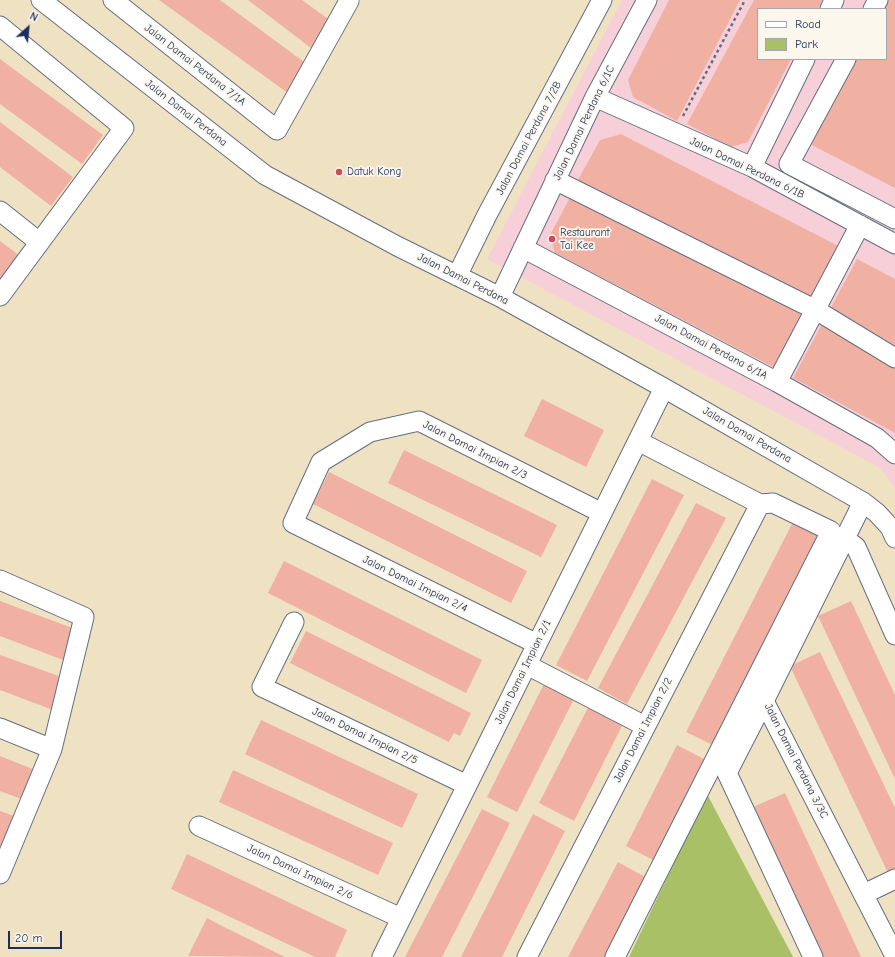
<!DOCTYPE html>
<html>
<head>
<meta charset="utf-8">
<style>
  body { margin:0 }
  #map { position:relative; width:895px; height:957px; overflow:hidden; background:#eee2c2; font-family:"Comic Neue",sans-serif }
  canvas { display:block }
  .legend { position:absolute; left:757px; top:8px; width:130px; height:52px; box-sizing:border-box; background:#fbf7ec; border:1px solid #a1a7b3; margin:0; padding:5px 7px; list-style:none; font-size:12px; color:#1b2f5e }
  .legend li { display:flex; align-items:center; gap:8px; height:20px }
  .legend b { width:20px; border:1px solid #a1a7b3 }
  .north { position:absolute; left:8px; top:8px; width:40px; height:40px; -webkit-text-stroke:3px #fbf7ec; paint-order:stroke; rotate:27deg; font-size:11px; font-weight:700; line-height:16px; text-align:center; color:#1b2f5e }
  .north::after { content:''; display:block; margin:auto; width:14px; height:18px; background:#1b2f5e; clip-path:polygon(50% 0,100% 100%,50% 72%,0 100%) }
  .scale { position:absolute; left:8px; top:931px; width:54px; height:18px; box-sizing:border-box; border:2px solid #1b2f5e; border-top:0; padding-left:5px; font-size:12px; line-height:14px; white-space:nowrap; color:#1b2f5e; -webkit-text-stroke:3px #fbf7ec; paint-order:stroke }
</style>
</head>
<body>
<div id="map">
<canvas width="895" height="957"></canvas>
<ul class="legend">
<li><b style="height:5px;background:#fff"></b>Road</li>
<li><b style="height:11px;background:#a9c066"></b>Park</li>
</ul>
<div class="north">N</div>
<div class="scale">20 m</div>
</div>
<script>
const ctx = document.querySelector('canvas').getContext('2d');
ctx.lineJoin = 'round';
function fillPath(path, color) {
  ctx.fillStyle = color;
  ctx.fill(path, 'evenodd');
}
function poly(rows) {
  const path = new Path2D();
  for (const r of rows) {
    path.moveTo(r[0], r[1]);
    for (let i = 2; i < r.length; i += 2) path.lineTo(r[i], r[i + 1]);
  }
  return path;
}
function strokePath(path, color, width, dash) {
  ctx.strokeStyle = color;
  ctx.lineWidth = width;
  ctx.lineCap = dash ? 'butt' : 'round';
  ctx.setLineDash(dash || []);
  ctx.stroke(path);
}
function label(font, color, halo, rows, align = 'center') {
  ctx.font = font + ' "Comic Neue",sans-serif';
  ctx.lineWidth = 3.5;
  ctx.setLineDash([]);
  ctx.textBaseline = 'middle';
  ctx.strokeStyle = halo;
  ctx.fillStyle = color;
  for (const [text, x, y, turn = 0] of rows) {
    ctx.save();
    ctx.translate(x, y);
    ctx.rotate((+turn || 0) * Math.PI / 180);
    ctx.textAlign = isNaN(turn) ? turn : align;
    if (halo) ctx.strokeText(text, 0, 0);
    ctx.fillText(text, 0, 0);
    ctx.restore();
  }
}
const built = poly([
  [622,0,895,0,895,488,879,467,487,259],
  [758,9,886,9,886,59,758,59]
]);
const green = poly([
  [707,794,793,957,629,957]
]);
const building = poly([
  [159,0,220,0,319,73,299,101],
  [248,0,302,0,335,24,315,51],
  [669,0,740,0,677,121,633,97,628,80],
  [754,0,822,0,818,9,758,9,758,59,791,59,748,142,731,147,687,124],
  [881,0,895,0,895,188,804,141,849,59,886,59,886,9,876,9],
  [0,59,103,135,82,164,0,104],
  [0,122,73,177,51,206,0,167],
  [621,134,844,249,817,302,578,180,600,140],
  [572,194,808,316,779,370,555,253,550,235],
  [0,241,20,256,0,283],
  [857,259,895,279,895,346,829,311],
  [822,324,895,364,895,433,793,378],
  [542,399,604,430,586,467,524,436],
  [404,450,557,525,541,557,388,483],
  [329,472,527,571,511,603,313,504],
  [652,479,684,495,587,681,556,665],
  [696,503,726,518,627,704,598,688],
  [795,518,825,533,717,747,686,732],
  [284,561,482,660,466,693,268,593],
  [0,601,91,635,79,666,0,636],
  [851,601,895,695,895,779,818,616],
  [306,631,471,713,460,736,454,733,449,742,290,663],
  [820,652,895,808,895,870,888,873,790,666],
  [0,655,73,681,61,713,0,690],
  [546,680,576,695,517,812,487,797],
  [591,702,625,720,574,821,539,803],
  [261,720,418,794,402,828,245,754],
  [677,745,706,760,655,861,626,846],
  [0,756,35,770,24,800,0,791],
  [233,770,393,843,378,875,219,802],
  [785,793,861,957,822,957,753,807],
  [482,809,510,823,492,859,442,957,405,957],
  [0,811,17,817,6,847,0,845],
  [533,814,565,831,502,957,461,957],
  [187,854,347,930,335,957,315,957,171,889],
  [618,862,647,878,606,957,568,957],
  [207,918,222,926,285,957,188,956]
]);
const path = poly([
  [683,116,745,0]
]);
const minor = poly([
  [41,0,265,175,397,246,500,297,664,388,863,502,877,513,890,527,895,538],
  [113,0,277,130,349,1,348,0],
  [830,9,834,0],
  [873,9,878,0],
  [0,26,124,128,0,296],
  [846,59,789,164,895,219],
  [595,97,752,167,895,244],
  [752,167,805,59],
  [555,180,816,310,895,358],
  [0,211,39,242],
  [523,248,777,382,877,438,895,454],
  [457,276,487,215,602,0],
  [500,297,595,97,647,0],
  [777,382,860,225],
  [863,502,764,701,895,956],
  [844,538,856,547,895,635],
  [0,580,84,617,52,749,0,874],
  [294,622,262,687,467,785],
  [537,644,293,523,321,462,370,432,419,421,602,513],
  [527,665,645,726],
  [764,701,727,773,813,957],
  [0,728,52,749],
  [199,826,401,918],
  [864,894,895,879],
  [382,957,664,388],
  [527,957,760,504],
  [615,957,831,531,773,503,760,504,638,441]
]);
const markers = [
  [339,172,4,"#d1495b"],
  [552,239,4,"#d1495b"]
];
const streetNames = [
  ["Jalan Damai Perdana 7/1A",195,65,38],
  ["Jalan Damai Perdana",186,113,38],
  ["Jalan Damai Perdana 6/1C",584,123,-64],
  ["Jalan Damai Perdana 7/2B",529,138,-62],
  ["Jalan Damai Perdana 6/1B",747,168,26],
  ["Jalan Damai Perdana",463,279,27],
  ["Jalan Damai Perdana 6/1A",711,347,28],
  ["Jalan Damai Perdana",747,435,30],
  ["Jalan Damai Impian 2/3",475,450,27],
  ["Jalan Damai Impian 2/4",415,584,26],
  ["Jalan Damai Impian 2/1",523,672,-64],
  ["Jalan Damai Impian 2/2",643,730,-63],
  ["Jalan Damai Impian 2/5",365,736,26],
  ["Jalan Damai Perdana 3/3C",796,761,63],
  ["Jalan Damai Impian 2/6",300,872,25]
];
const poiNames = [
  ["Datuk Kong",347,172],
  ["Restaurant",560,233],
  ["Tai Kee",560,246]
];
fillPath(built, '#f6cfd8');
fillPath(green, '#a9c066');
fillPath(building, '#f0b1a2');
strokePath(minor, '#656e81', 21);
strokePath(path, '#656e81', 2.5, [3, 3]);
strokePath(minor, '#fff', 19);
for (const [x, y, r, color] of markers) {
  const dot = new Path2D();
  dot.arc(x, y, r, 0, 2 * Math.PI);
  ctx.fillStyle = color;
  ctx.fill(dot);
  strokePath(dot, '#fbf7ec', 1.5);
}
label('11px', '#1b2f5e', '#fbf7ec', streetNames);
label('11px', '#1b2f5e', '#fbf7ec', poiNames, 'left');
</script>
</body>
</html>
